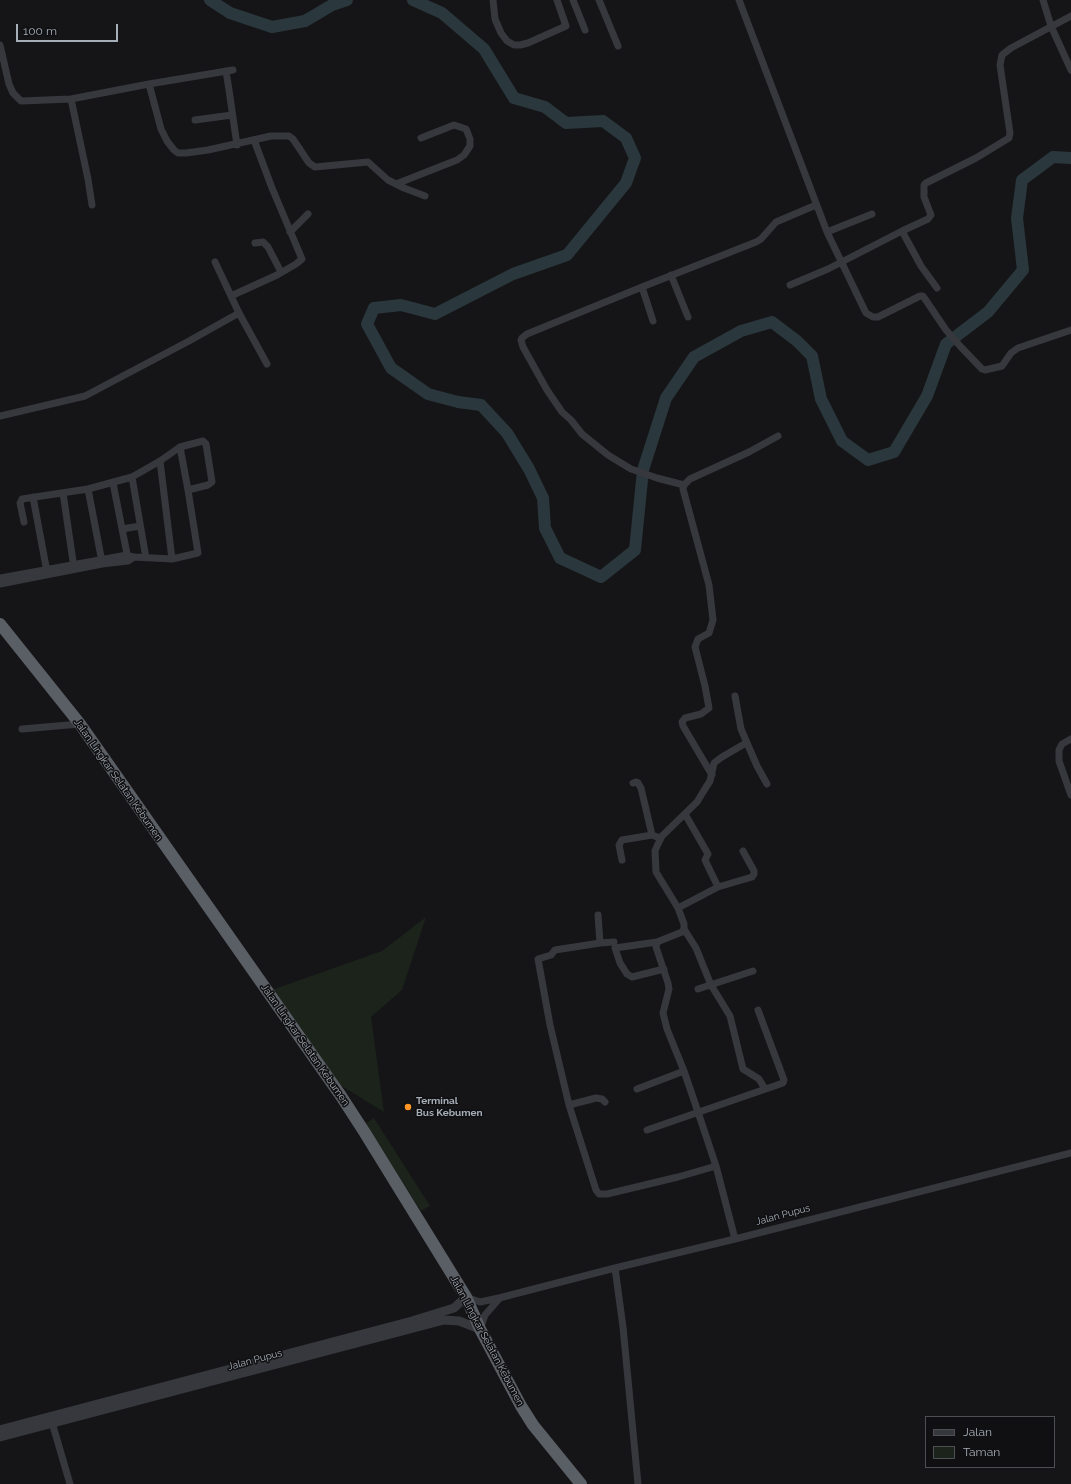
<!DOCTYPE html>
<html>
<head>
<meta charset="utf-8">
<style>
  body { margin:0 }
  #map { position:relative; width:1071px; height:1484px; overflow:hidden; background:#151517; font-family:Raleway,sans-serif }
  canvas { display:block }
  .legend { position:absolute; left:925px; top:1416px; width:130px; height:52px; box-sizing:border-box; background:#101012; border:1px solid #4c4f54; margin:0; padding:5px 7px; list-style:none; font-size:12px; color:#a6aeb8 }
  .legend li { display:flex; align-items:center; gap:8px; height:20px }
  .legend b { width:20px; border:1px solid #4c4f54 }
  .scale { position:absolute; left:16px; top:24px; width:102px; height:18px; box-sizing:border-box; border:2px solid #a6aeb8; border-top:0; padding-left:5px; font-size:12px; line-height:14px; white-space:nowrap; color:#a6aeb8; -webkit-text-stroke:3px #101012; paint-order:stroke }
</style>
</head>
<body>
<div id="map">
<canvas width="1071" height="1484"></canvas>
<ul class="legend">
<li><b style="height:5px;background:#36383d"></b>Jalan</li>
<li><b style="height:11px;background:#1b231b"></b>Taman</li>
</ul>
<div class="scale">100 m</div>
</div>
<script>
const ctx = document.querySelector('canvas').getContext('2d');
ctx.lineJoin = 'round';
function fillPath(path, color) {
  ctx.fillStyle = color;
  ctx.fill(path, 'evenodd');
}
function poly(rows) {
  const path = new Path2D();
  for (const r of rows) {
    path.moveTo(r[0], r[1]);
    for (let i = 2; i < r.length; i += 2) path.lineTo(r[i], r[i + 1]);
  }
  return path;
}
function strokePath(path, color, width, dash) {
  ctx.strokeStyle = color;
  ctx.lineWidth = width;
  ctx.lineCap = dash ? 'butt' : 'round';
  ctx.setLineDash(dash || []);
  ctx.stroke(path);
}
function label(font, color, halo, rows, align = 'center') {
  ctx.font = font + ' Raleway,sans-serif';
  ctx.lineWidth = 3;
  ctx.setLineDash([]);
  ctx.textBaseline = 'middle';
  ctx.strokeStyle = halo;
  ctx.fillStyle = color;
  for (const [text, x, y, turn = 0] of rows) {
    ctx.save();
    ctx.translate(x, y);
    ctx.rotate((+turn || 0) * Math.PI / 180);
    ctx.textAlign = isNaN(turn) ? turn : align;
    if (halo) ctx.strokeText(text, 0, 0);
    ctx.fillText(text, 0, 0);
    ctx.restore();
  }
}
const green = poly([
  [426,917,402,990,371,1017,384,1112,322,1074,266,992,382,951],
  [374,1118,430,1206,421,1211,365,1124]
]);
const river = poly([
  [210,0,230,13,272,27,305,21,332,5,347,0],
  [413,0,442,13,484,49,514,98,545,107,566,123,603,121,626,138,635,158,626,183,567,255,513,274,435,314,401,305,374,308,367,324,391,368,428,394,458,402,481,405,507,433,529,469,543,498,545,528,560,558,601,577,635,550,643,470,666,398,694,357,741,331,772,322,797,341,812,356,821,399,842,441,868,460,894,452,927,396,946,344,988,312,1023,270,1017,218,1022,180,1053,157,1071,158]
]);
const minor = poly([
  [493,0,495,19,501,33,507,41,514,45,520,45,528,43,566,26,557,0],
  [573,0,585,30],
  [599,0,618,46],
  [739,0,827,232,866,313,873,317,878,317,920,296,923,296,946,330,960,346,982,369,985,370,1002,366,1011,353,1018,348,1071,330],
  [1043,0,1051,26,1071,70],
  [0,45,9,84,13,93,21,101,71,99,149,84,233,70],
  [226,71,229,90,237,145],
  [149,84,161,129,167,141,174,150,178,153,186,153,208,150,271,136,289,136,293,139,309,163,315,167,368,162,388,180,404,188,425,196],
  [71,99,88,179,92,205],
  [195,120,232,115],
  [396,184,457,160,464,155,470,146,470,139,466,129,454,125,421,138],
  [902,231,921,266,937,288],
  [290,232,308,214],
  [827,232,872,214],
  [255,243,263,242,268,247,281,272],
  [215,262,239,313,267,364],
  [671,275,688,317],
  [790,285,828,269,902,231,928,219,931,215,924,197,924,185,926,183,976,158,1009,138,1010,133,1000,65,1002,55,1011,48,1071,16],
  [642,287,653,321],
  [231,296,277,275,296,264,302,259,272,188,254,140],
  [0,416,85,396,189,341,239,313],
  [160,461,172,559],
  [132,477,146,558],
  [113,483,128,559],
  [684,485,657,478,631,469,608,455,582,434,571,420,562,412,547,390,523,347,521,340,522,338,527,334,642,287,756,242,761,239,776,222,816,205],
  [88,489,102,562],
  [63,493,74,568],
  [33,497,47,572],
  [24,522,20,503,22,499,88,489,132,477,160,461,180,447,203,441,206,444,212,482,208,485,188,490],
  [122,529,140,526],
  [0,578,127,555,134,557,172,559,198,553,188,490,180,447],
  [0,584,102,564,128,561,134,557],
  [735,696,741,729,757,766,767,784],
  [22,729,80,724],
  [1071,739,1062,744,1059,750,1059,761,1071,795],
  [712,775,683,726,682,722,685,718,701,714,709,708,705,686,695,647,698,639,709,633,713,620,709,585,683,489,684,485,690,479,749,452,778,436],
  [633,783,636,782,638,783,641,788,652,835],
  [685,814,708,854,705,860,718,887],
  [622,860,619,845,622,840,652,835,660,838],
  [678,908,718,887,752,877,754,874,754,871,743,851],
  [598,915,600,943],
  [684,929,696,948,711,985,730,1016,743,1069,759,1079,765,1089],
  [614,942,600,943,555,950,551,955,538,959,550,1025,569,1105,596,1190,599,1194,607,1194,678,1177,716,1166],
  [657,942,656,947,668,983,669,989,663,1013,667,1029,684,1071,698,1112,716,1166,735,1239],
  [664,969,632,977,627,974,620,963,615,948,657,942,682,932,684,929,684,924,678,908,656,872,655,851,657,846,662,836,697,802,703,792,710,781,714,763,722,757,746,743],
  [698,989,753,971],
  [637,1089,684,1071],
  [569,1105,596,1098,602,1099,605,1102],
  [647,1130,783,1083,784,1080,758,1010],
  [615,1268,623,1327,638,1484],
  [466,1297,480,1302,499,1298,615,1268,735,1239,1071,1153],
  [480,1329,485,1315,499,1299],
  [51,1419,70,1484]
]);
const tertiary = poly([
  [0,1430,412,1321,454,1308,466,1297],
  [0,1437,444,1320,459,1321,480,1329]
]);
const trunk = poly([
  [0,624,80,724,341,1096,365,1133,466,1297,480,1329,521,1406,533,1425,581,1484]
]);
const markers = [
  [408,1107,4,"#ff9625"]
];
const streetNames = [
  ["Jalan Lingkar Selatan Kebumen",118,780,55],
  ["Jalan Lingkar Selatan Kebumen",305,1045,55],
  ["Jalan Pupus",783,1215,-15],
  ["Jalan Lingkar Selatan Kebumen",487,1341,62],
  ["Jalan Pupus",255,1360,-15]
];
const poiNames = [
  ["Terminal",416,1101],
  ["Bus Kebumen",416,1113]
];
fillPath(green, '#1b231b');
strokePath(river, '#2a373c', 12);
strokePath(minor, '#36383d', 7);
strokePath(tertiary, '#36383d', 9);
strokePath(trunk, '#5a5e65', 12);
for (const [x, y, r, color] of markers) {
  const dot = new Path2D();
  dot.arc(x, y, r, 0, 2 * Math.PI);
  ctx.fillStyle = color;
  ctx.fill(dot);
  strokePath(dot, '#101012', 1.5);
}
label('10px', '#a6aeb8', '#101012', streetNames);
label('bold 10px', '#a6aeb8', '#101012', poiNames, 'left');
</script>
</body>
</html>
